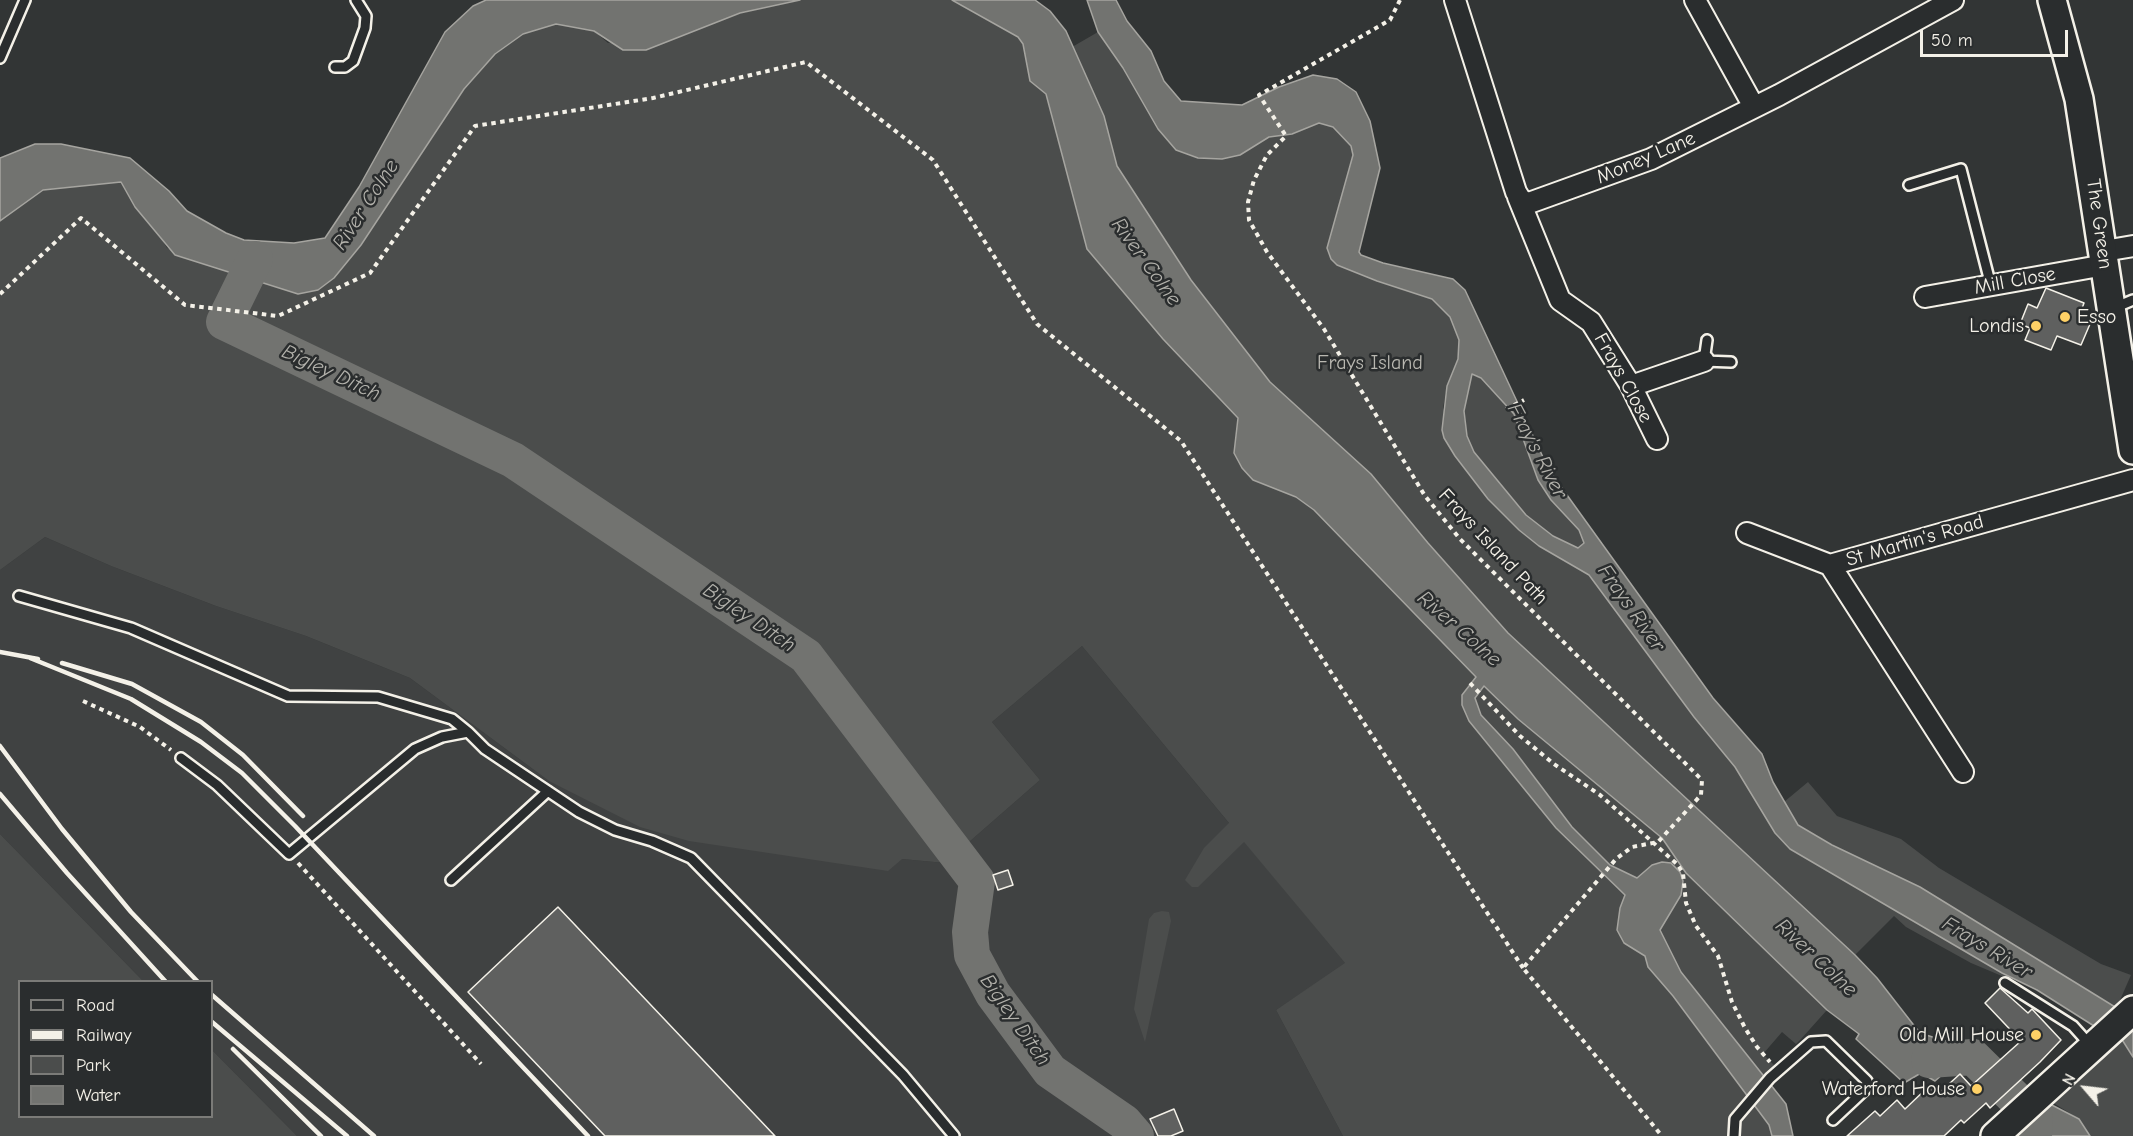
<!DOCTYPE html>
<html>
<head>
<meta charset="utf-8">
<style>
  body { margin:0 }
  #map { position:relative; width:2133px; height:1136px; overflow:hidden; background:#323535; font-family:"Comic Neue",sans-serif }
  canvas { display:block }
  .legend { position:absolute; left:18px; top:980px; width:195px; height:138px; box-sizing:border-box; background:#2a2d2e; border:2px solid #7b7b78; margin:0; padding:8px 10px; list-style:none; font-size:18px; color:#f4f1e8 }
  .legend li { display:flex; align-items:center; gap:12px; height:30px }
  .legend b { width:30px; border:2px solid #7b7b78 }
  .north { position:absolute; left:2055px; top:1058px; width:60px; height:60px; -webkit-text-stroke:4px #2a2d2e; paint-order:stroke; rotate:298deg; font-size:16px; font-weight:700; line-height:24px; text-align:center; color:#f4f1e8 }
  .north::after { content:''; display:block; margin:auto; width:21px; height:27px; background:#f4f1e8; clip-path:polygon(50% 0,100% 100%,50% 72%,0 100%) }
  .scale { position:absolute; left:1920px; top:30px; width:148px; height:27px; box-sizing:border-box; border:3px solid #f4f1e8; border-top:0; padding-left:8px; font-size:18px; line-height:21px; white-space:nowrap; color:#f4f1e8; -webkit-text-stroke:4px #2a2d2e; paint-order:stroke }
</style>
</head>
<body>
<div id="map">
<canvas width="2133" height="1136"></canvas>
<ul class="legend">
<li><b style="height:8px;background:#2a2d2e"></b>Road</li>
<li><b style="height:8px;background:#f4f1e8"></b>Railway</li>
<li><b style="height:16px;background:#4b4d4c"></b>Park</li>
<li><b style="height:16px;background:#727370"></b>Water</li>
</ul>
<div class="north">N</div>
<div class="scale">50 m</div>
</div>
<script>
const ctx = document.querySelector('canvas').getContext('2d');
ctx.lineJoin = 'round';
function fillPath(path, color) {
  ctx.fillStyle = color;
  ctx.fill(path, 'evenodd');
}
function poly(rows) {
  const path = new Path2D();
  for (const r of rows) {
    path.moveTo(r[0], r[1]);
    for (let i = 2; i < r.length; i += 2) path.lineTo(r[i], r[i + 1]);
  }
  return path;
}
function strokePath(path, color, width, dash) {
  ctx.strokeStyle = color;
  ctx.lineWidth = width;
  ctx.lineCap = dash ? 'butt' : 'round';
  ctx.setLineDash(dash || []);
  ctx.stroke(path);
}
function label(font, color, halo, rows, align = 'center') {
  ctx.font = font + ' "Comic Neue",sans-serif';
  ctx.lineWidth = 5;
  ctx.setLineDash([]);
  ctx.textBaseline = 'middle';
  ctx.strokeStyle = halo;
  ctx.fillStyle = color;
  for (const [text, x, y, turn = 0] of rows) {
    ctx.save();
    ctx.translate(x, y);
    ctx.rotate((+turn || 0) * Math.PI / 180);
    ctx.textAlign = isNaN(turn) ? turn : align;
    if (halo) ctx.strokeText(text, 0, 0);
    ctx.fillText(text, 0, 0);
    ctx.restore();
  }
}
const built = poly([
  [45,537,111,566,216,606,306,636,410,678,549,781,902,859,945,863,1040,780,992,722,1082,646,1346,964,1276,1010,1343,1136,297,1136,212,1050,212,982,143,981,0,834,0,570]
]);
const green = poly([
  [800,0,952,0,1018,37,1024,44,1029,72,1098,32,1123,68,1240,155,1269,137,1292,134,1319,123,1333,127,1351,146,1353,155,1327,248,1432,299,1450,317,1459,340,1458,359,1447,386,1443,408,1471,474,1488,499,1539,546,1589,575,1694,717,1735,767,1775,833,1790,849,2011,977,2009,979,1971,963,1906,927,1894,916,1855,955,1827,1010,1801,1039,1796,1044,1782,1032,1763,1054,1776,1067,1732,1120,1732,1136,1343,1136,1276,1010,1345,963,1244,842,1198,887,1192,887,1185,880,1204,848,1229,823,1082,646,992,722,1040,780,945,863,902,859,888,871,689,841,640,827,549,781,410,678,306,636,216,606,111,566,45,537,0,570,0,221,14,208,43,190,121,182,135,207,157,231,167,248,238,275,298,294,318,290,361,245,464,89,495,54,523,34,556,24,594,31,608,43],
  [1471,374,1480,378,1514,414,1538,480,1551,500,1579,530,1584,542,1578,548,1553,536,1526,515,1474,452,1467,436,1464,411],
  [1808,782,1837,816,1901,839,1939,868,2101,964,2131,975,2117,1007,1798,825,1784,802],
  [0,834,143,981,20,982,20,1116,212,1116,212,1050,297,1136,0,1136],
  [1162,911,1169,912,1171,921,1145,1042,1134,1009,1149,919,1154,913],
  [2121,1039,2133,1057,2133,1136,2090,1136,2079,1119,2047,1099],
  [1751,1100,1769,1125,1772,1136,1735,1136,1735,1119]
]);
const water = poly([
  [486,0,800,0,740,13,646,50,623,50,594,31,556,24,523,34,495,54,464,89,361,245,334,278,318,290,298,294,175,255,135,207,121,182,43,190,0,221,0,158,35,144,61,144,130,158,169,191,187,211,226,233,244,240,294,243,325,238,359,187,445,32,473,6,486,0],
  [952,0,1035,0,1050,11,1066,31,1104,116,1117,166,1191,280,1270,382,1371,474,1428,543,1508,633,1855,955,1877,978,1916,1028,1923,1034,1983,1053,1971,1065,1958,1061,1935,1081,1921,1073,1904,1083,1856,1039,1859,1034,1827,1010,1686,873,1662,838,1518,719,1484,686,1475,698,1481,715,1513,749,1572,827,1610,865,1637,878,1652,865,1662,862,1671,863,1680,872,1683,881,1681,895,1660,930,1681,972,1786,1104,1793,1136,1772,1136,1769,1125,1673,996,1648,967,1645,956,1624,943,1617,930,1620,908,1625,895,1556,828,1469,721,1462,705,1462,695,1476,677,1314,510,1296,497,1253,480,1242,468,1234,453,1238,418,1163,339,1087,249,1046,94,1030,81,1023,44,1018,37,952,0],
  [1087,0,1116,0,1127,21,1151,51,1164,81,1181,101,1242,105,1279,87,1313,75,1337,79,1356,92,1370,121,1380,168,1359,252,1361,255,1383,263,1453,279,1465,290,1549,470,1713,698,1762,754,1773,782,1798,825,1832,845,1920,887,2133,1018,2133,1057,2121,1038,2094,1026,2037,990,2002,973,1790,849,1775,833,1735,767,1694,717,1589,575,1539,546,1519,530,1488,499,1455,456,1444,438,1442,430,1447,386,1458,359,1459,340,1450,317,1432,299,1377,281,1337,265,1331,259,1327,248,1353,155,1351,146,1333,127,1319,123,1292,134,1269,137,1240,155,1222,159,1198,158,1176,150,1158,129,1123,68,1098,32,1087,0],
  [1472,374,1481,378,1514,414,1538,480,1551,500,1579,530,1584,543,1578,548,1553,536,1526,515,1474,452,1467,436,1464,411,1472,374],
  [2046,1102,2079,1119,2090,1136,2005,1136,2046,1102]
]);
const river = poly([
  [255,259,224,322,513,460,806,656,977,881,970,932,972,955,993,994,1050,1071,1124,1122,1136,1136],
  [1929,1060,1973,1057,2035,1118,2034,1136]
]);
const building = poly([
  [2046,288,2084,303,2078,319,2090,324,2081,345,2057,336,2051,350,2025,340,2030,328,2020,324,2028,304,2037,308,2046,288],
  [1008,870,1013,885,998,890,993,875,1008,870],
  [558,907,775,1136,605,1136,468,992,558,907],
  [2000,988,2028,1013,2032,1009,2061,1040,2040,1062,1990,1108,1986,1103,1964,1123,1961,1120,1944,1136,1847,1136,1875,1111,1880,1116,1897,1100,1905,1109,1927,1088,1929,1090,1933,1087,1939,1093,1960,1074,1971,1086,2021,1041,1985,1003,2000,988],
  [1174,1109,1183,1131,1171,1136,1158,1136,1150,1119,1174,1109]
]);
const path = poly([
  [1400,0,1390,20,1259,95,1286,136,1267,155,1254,180,1248,202,1249,220,1267,252,1324,329,1425,496,1460,539,1702,780,1701,795,1658,842,1632,847,1616,859,1523,968,1662,1136],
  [0,294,81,218,185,305,278,316,370,273,475,126,653,98,806,62,933,160,1037,324,1181,441,1523,968],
  [1506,409,1524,400],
  [1470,683,1520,736,1554,764,1600,795,1677,864,1683,873,1686,903,1696,926,1718,956,1732,1002,1745,1028,1757,1047,1770,1062],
  [83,701,140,727,171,750],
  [298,863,481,1064]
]);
const lane = poly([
  [0,58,25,0],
  [335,67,345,67,353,61,365,28,366,16,356,0],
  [1909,185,1961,169,1991,286],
  [2114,308,2133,300],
  [1707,340,1704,361,1731,362],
  [19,596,131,628,288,696,378,697,452,719,468,732],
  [181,758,217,785,289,854,415,749,442,737,468,732,485,749,579,812,615,830,652,841,691,858,903,1075,954,1136],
  [451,880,548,791],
  [2005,983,2073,1026,2091,1046],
  [1734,1136,1735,1119,1770,1078,1811,1042,1826,1041,1867,1081,1866,1089,1833,1120]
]);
const street = poly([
  [1455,0,1516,192,1521,200,1529,203,1651,159,1779,95,1953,0],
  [1695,0,1754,107],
  [1518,197,1560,300,1591,322,1631,386,1657,439],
  [2104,251,2133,246],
  [1925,297,2105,265],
  [1631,386,1704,361],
  [1747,533,1830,565],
  [1963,772,1830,565,2133,480]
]);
const secondary = poly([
  [2052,0,2079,99,2133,450],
  [1995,1136,2133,1010]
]);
const rail = poly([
  [0,652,38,659],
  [30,658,131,699,201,742,242,773,295,826,588,1136],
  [62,663,132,684,201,722,243,755,303,816],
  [0,746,62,829,131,912,198,982],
  [0,794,67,873,166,982],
  [212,995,374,1136],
  [212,1022,347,1136],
  [233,1049,321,1136]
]);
const markers = [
  [2065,317,6,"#ffd166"],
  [2036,326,6,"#ffd166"],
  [2036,1035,6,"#ffd166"],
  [1977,1089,6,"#ffd166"]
];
const streetNames = [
  ["Money Lane",1646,158,-23],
  ["The Green",2099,224,82],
  ["Mill Close",2015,281,-10],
  ["Frays Close",1623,378,61],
  ["St Martin's Road",1915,541,-16],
  ["Frays Island Path",1493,547,47]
];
const poiNames = [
  ["Esso",2077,317,"left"],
  ["Londis",2024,326],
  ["Old Mill House",2024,1035],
  ["Waterford House",1965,1089]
];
const parkNames = [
  ["Frays Island",1370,363]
];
const waterNames = [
  ["River Colne",366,205,-57],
  ["River Colne",1146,262,54],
  ["Bigley Ditch",331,373,25],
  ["Fray's River",1537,451,62],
  ["Frays River",1631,608,55],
  ["Bigley Ditch",749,618,34],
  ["River Colne",1459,629,41],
  ["Frays River",1987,948,31],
  ["River Colne",1816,958,43],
  ["Bigley Ditch",1015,1020,55]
];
fillPath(built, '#404242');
fillPath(green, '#4b4d4c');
fillPath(water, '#727370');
strokePath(water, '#a6a5a0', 1.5);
strokePath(river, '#727370', 36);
fillPath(building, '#5f605f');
strokePath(building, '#f4f1e8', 1.5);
strokePath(lane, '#f4f1e8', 14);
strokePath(street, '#f4f1e8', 24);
strokePath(secondary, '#f4f1e8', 32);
strokePath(path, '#f4f1e8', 4, [4.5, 4.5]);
strokePath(lane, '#2a2d2e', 9);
strokePath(street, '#2a2d2e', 20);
strokePath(secondary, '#2a2d2e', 27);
strokePath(rail, '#f4f1e8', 4.5);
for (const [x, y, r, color] of markers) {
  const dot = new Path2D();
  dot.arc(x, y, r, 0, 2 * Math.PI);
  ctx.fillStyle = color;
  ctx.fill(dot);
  strokePath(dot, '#2a2d2e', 2);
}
label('20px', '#f4f1e8', '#2a2d2e', streetNames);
label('20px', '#f4f1e8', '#2a2d2e', poiNames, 'right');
label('20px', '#b9b8b1', '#2a2d2e', parkNames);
label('italic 21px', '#b3b2ac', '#2a2d2e', waterNames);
</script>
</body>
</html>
